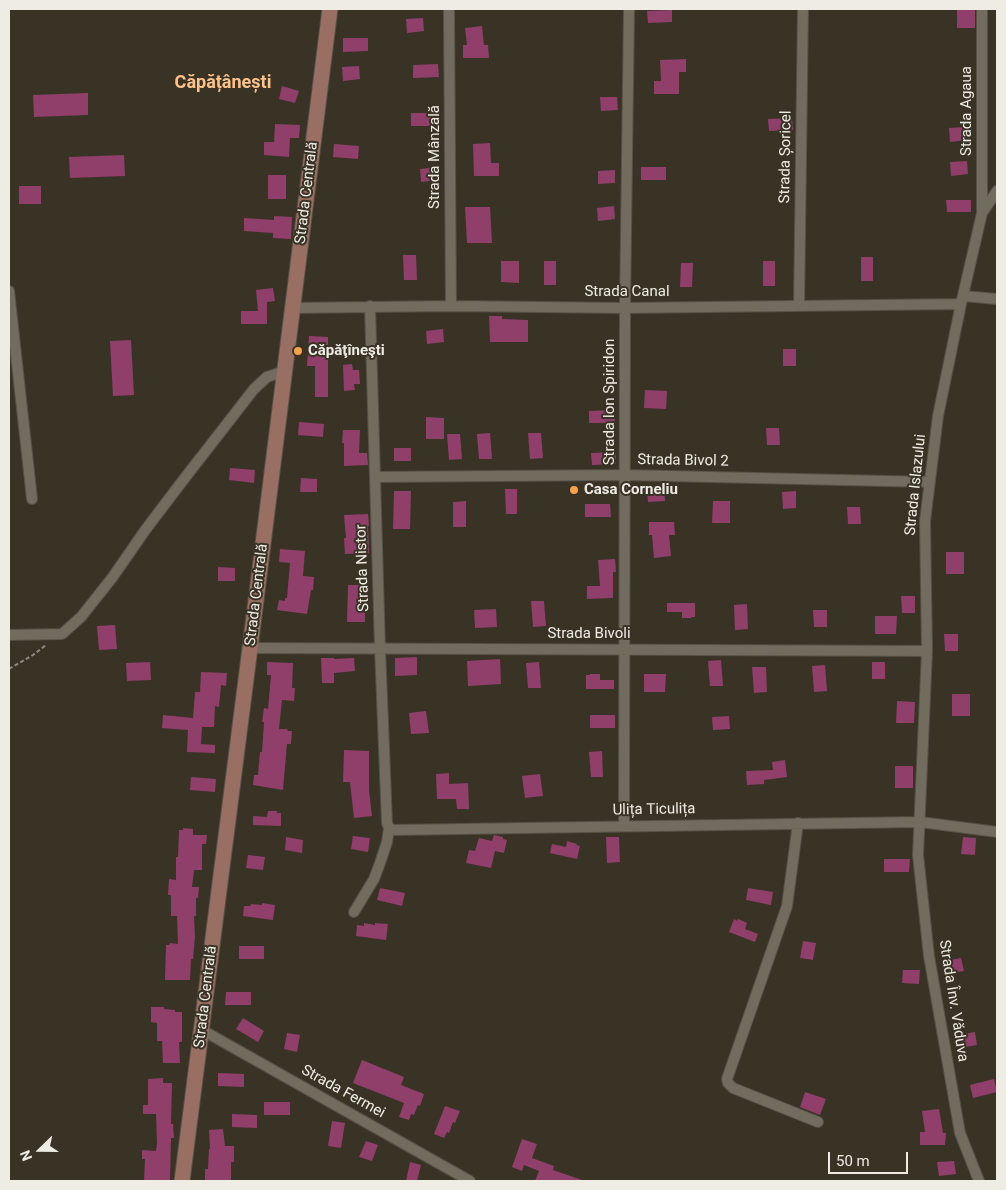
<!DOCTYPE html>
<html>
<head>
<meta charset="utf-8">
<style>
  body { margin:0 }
  #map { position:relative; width:1006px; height:1190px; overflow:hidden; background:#393326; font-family:Roboto,sans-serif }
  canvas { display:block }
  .frame { position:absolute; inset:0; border:10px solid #efece4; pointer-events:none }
  .north { position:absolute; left:15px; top:1125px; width:50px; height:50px; -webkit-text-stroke:4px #393326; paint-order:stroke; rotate:248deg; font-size:14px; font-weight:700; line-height:20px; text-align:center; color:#efece4 }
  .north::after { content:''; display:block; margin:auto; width:18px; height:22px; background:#efece4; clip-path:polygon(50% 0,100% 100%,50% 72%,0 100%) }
  .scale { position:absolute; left:828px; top:1152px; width:80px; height:22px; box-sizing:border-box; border:2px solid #efece4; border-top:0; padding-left:6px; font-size:15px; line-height:18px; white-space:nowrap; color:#efece4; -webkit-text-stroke:4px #393326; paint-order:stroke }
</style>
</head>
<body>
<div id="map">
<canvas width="1006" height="1190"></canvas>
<div class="frame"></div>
<div class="north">N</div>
<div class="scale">50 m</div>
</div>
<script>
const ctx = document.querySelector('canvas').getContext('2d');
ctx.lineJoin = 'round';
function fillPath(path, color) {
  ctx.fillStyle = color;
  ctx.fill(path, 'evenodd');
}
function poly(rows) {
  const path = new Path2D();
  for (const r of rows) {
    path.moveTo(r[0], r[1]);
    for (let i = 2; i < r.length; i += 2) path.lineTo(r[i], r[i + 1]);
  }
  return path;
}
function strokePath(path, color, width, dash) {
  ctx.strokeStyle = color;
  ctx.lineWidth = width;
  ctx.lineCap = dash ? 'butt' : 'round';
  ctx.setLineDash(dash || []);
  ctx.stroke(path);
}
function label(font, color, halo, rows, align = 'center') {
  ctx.font = font + ' Roboto,sans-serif';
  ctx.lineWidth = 4;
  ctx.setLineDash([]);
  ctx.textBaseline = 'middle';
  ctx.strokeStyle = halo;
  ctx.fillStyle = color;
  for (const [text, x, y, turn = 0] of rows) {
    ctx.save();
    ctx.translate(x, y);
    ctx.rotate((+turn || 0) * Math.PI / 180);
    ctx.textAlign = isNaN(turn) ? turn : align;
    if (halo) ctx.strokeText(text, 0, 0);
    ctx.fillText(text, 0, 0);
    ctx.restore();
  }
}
const building = poly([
  [957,9,975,9,975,28,957,28],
  [672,10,672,22,648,23,647,11],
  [423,18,424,31,407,33,406,19],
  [482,26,484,45,488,45,489,58,463,58,463,45,467,45,465,28],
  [343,38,368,38,368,51,343,52],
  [686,59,686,72,679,72,679,94,654,94,654,81,661,81,660,60],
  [438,64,439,77,413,78,413,65],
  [359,66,360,79,343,81,342,67],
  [282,86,299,91,295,103,279,99],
  [88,93,88,115,34,117,33,95],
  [600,97,617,97,618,110,601,111],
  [411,113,437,113,437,126,411,126],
  [792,118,793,130,769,131,768,119],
  [275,124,300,125,299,138,290,138,289,157,264,155,264,142,274,142],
  [966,127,967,140,950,142,949,128],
  [490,143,491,163,499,163,499,176,474,176,473,144],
  [334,144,359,146,358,159,333,157],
  [124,155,125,176,70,178,69,157],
  [967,161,968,174,951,176,950,162],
  [437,167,438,180,421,182,420,169],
  [641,167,666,167,666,180,641,180],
  [615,170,615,183,598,184,598,171],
  [268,175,286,175,286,199,268,199],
  [19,186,41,186,41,204,19,204],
  [946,200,971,200,971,212,947,212],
  [614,206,615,219,598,221,597,208],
  [465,207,490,207,492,243,467,243],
  [274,216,292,217,291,239,273,238,273,233,244,231,244,218,274,220],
  [403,255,416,255,417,280,404,280],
  [861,257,873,257,873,281,861,281],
  [501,261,519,261,519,283,501,282],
  [544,261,556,261,556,285,544,285],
  [763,261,775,261,775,286,763,286],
  [681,263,693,263,692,287,680,287],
  [273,288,275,301,267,302,267,324,241,324,241,311,258,311,256,290],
  [489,316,502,316,502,319,528,320,528,342,490,342],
  [443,329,444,342,427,344,426,331],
  [309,336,328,337,328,397,315,397,315,366,307,366],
  [131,340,134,395,113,396,110,341],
  [783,349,796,349,796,366,783,366],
  [352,364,353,370,359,370,360,384,354,384,355,390,344,391,343,365],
  [645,390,667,391,666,409,644,408],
  [614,410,615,423,589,423,589,411],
  [426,417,444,418,444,439,426,439],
  [299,422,324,424,323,437,298,435],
  [766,428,779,428,780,445,767,445],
  [343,430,360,430,359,453,367,453,368,465,344,466,344,443,342,443],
  [490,433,492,459,479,459,477,434],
  [528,433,541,433,543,458,530,459],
  [447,434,460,434,462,459,449,460],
  [394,448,411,448,411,461,394,461],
  [616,452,616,464,592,465,591,453],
  [230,468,255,470,254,483,229,480],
  [301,478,317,479,317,492,300,492],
  [664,488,665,501,648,502,647,489],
  [505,489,517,489,517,514,506,514],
  [394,491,411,491,410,529,393,529],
  [796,491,796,508,783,509,782,492],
  [466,501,466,527,453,527,453,502],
  [713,501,730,501,730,523,712,523],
  [585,504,610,504,611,517,585,517],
  [847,507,860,507,861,524,848,524],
  [368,514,369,526,368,526,369,553,345,554,344,538,346,538,344,515],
  [649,522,674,522,675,535,669,535,671,556,654,558,652,535,649,535],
  [280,549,305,551,303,576,314,577,313,590,311,590,307,614,277,610,279,600,285,601,285,598,287,598,290,563,279,562],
  [946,552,964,552,964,574,946,574],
  [615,559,616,572,613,572,613,598,587,599,587,586,600,586,598,560],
  [218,567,235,568,235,581,218,581],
  [348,585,365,585,365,622,347,622],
  [901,596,915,596,915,613,902,613],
  [531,601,544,601,546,626,533,627],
  [667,603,695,603,695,617,692,617,691,618,682,618,682,612,667,612],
  [747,604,748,629,735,630,734,605],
  [496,609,497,627,475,628,474,610],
  [813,610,827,610,827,627,814,627],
  [875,616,897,616,896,634,875,634],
  [115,625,117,649,99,650,97,626],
  [944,634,958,634,958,651,945,651],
  [417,657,417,675,395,676,395,658],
  [321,658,334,658,334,659,354,658,355,671,334,673,334,683,322,683],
  [500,659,501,684,468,686,467,661],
  [721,660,723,686,710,686,708,661],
  [150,662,151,680,127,681,126,663],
  [267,662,293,663,292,688,295,688,294,701,282,700,279,729,287,729,288,731,292,731,291,744,287,744,283,790,253,785,254,775,258,775,260,752,262,752,264,722,262,722,264,708,268,709,271,675,267,675],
  [539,662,541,688,528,688,526,663],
  [872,662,885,662,885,679,872,679],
  [825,665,827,691,814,692,812,666],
  [752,667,766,667,767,692,754,693],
  [201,672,227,673,226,686,221,685,219,707,215,706,214,727,202,727,201,744,215,745,215,753,187,752,188,730,162,728,163,715,193,718,195,692,200,692],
  [590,674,600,674,600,680,614,680,614,689,586,689,586,675,590,675],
  [644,674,666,674,665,692,644,692],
  [952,694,970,694,970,716,952,716],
  [897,701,915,702,914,723,896,723],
  [426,711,429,733,411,734,409,713],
  [590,715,615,715,615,728,590,728],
  [729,716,730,729,713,730,712,717],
  [344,750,369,751,369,790,372,816,354,818,350,782,343,782],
  [602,751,603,777,591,777,589,752],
  [785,760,787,777,764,780,764,784,747,785,746,771,773,770,772,762],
  [895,766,913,766,913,788,895,788],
  [449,773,449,784,468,783,469,809,457,809,456,799,437,799,436,774],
  [540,774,543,796,525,798,522,776],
  [191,777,216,779,215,792,190,790],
  [268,811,277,811,277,813,281,813,281,826,253,825,253,816,267,817],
  [183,828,193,829,193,835,207,835,206,844,202,844,202,870,194,870,192,887,199,887,198,898,196,898,196,916,194,916,195,937,193,959,191,959,190,980,165,980,166,945,169,945,170,943,178,944,177,916,171,916,171,895,168,895,169,879,176,880,176,857,178,857,179,830,183,830],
  [494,835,503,837,503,839,507,840,504,853,495,851,491,868,466,863,469,850,475,851,479,838,492,841],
  [353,836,370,838,368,852,351,849],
  [286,837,303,840,302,853,285,850],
  [606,837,619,837,620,862,607,863],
  [963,837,976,838,975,855,961,854],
  [567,841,577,844,576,845,580,846,577,859,550,853,552,844,566,847],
  [248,855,265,857,263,870,246,868],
  [884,859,910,859,909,872,884,872],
  [380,888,405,893,402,906,377,900],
  [748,888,773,892,771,905,746,900],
  [262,903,275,905,273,920,243,916,244,906,250,906,251,904,262,905],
  [734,919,737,921,738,919,747,923,745,929,758,934,755,942,729,932],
  [364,923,375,925,375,923,388,924,386,940,356,936,357,925,364,926],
  [803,941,816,943,813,960,800,958],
  [239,946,264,946,264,959,239,959],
  [961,958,964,971,947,974,945,961],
  [903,970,920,970,919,984,902,983],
  [226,992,251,992,251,1005,225,1005],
  [151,1007,164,1007,164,1009,175,1010,175,1012,182,1012,182,1042,179,1042,180,1063,163,1063,162,1041,157,1041,157,1023,151,1022],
  [243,1018,264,1031,258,1042,236,1029],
  [975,1032,977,1045,960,1048,958,1035],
  [287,1033,300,1035,297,1052,284,1049],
  [362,1060,404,1077,401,1085,424,1094,420,1106,418,1105,414,1115,411,1114,409,1120,399,1117,404,1103,353,1083],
  [218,1073,244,1074,244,1087,218,1086],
  [163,1078,163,1083,172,1083,171,1124,173,1124,174,1138,171,1138,170,1181,144,1181,145,1159,142,1159,142,1150,156,1151,157,1143,156,1114,143,1114,143,1105,148,1105,148,1079],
  [994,1079,997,1092,973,1098,970,1085],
  [805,1092,826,1099,820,1115,800,1107],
  [264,1102,290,1102,290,1115,264,1115],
  [445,1106,460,1111,455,1123,453,1122,449,1133,447,1132,444,1138,434,1134],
  [939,1109,943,1133,946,1133,945,1145,920,1145,920,1132,925,1132,922,1111],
  [232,1114,257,1115,257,1128,232,1127],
  [332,1121,345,1123,341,1148,328,1146],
  [223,1129,225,1146,234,1146,234,1162,231,1162,231,1181,205,1181,205,1169,208,1169,209,1149,210,1149,209,1130],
  [522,1139,537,1144,532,1158,554,1166,553,1170,582,1180,582,1181,535,1181,539,1171,524,1165,522,1171,512,1167],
  [366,1141,378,1145,372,1161,359,1157],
  [954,1161,956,1174,939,1176,937,1162],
  [410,1162,421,1165,417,1181,406,1181]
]);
const path = poly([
  [9,669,33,655,46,645]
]);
const minor = poly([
  [449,9,451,306],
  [982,9,982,212],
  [9,291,32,499],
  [963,296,997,299],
  [799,306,803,9],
  [292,308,451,306,625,308,961,304],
  [375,477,624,475,930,482],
  [9,635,62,634,81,617,112,578,146,529,184,479,254,389,267,377,285,371],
  [250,648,927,651],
  [798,823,787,906,727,1079,728,1083,733,1088,818,1122],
  [624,826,625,308,629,9],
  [389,828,393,830,920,822,997,832],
  [354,912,374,879,380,863,387,842,389,828,387,823,380,648,370,306],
  [202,1030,470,1181],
  [979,1181,960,1133,929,956,918,855,927,651,925,521,938,416,961,304,982,213,997,191]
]);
const secondary = poly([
  [182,1181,250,648,330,9]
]);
const markers = [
  [298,351,5,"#f7a149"],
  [574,490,5,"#f7a149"]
];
const streetNames = [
  ["Strada Agaua",967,111,-90],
  ["Strada Mânzală",435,157,-90],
  ["Strada Șoricel",786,157,-89],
  ["Strada Centrală",307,193,-83],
  ["Strada Canal",627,292],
  ["Strada Ion Spiridon",610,402,-90],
  ["Strada Bivol 2",683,461,1],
  ["Strada Islazului",916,485,-84],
  ["Strada Nistor",363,568,-92],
  ["Strada Centrală",257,595,-83],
  ["Strada Bivoli",589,634],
  ["Ulița Ticulița",654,810,-1],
  ["Strada Centrală",206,997,-83],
  ["Strada Înv. Văduva",953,1001,81],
  ["Strada Fermei",343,1092,29]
];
const poiNames = [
  ["Căpăţîneşti",308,351],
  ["Casa Corneliu",584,490]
];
const quarterNames = [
  ["Căpățânești",223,83]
];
fillPath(building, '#903e6a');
strokePath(minor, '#565146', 12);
strokePath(secondary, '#565146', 17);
strokePath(path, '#8f8b80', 2, [4, 2.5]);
strokePath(minor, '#726c5e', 10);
strokePath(secondary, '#996e63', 15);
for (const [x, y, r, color] of markers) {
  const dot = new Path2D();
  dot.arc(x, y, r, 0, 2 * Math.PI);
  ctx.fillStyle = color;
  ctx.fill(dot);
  strokePath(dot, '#393326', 2);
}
label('15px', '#efece4', '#393326', streetNames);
label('bold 15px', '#efece4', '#393326', poiNames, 'left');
label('bold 18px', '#ffc28a', '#393326', quarterNames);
</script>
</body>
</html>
